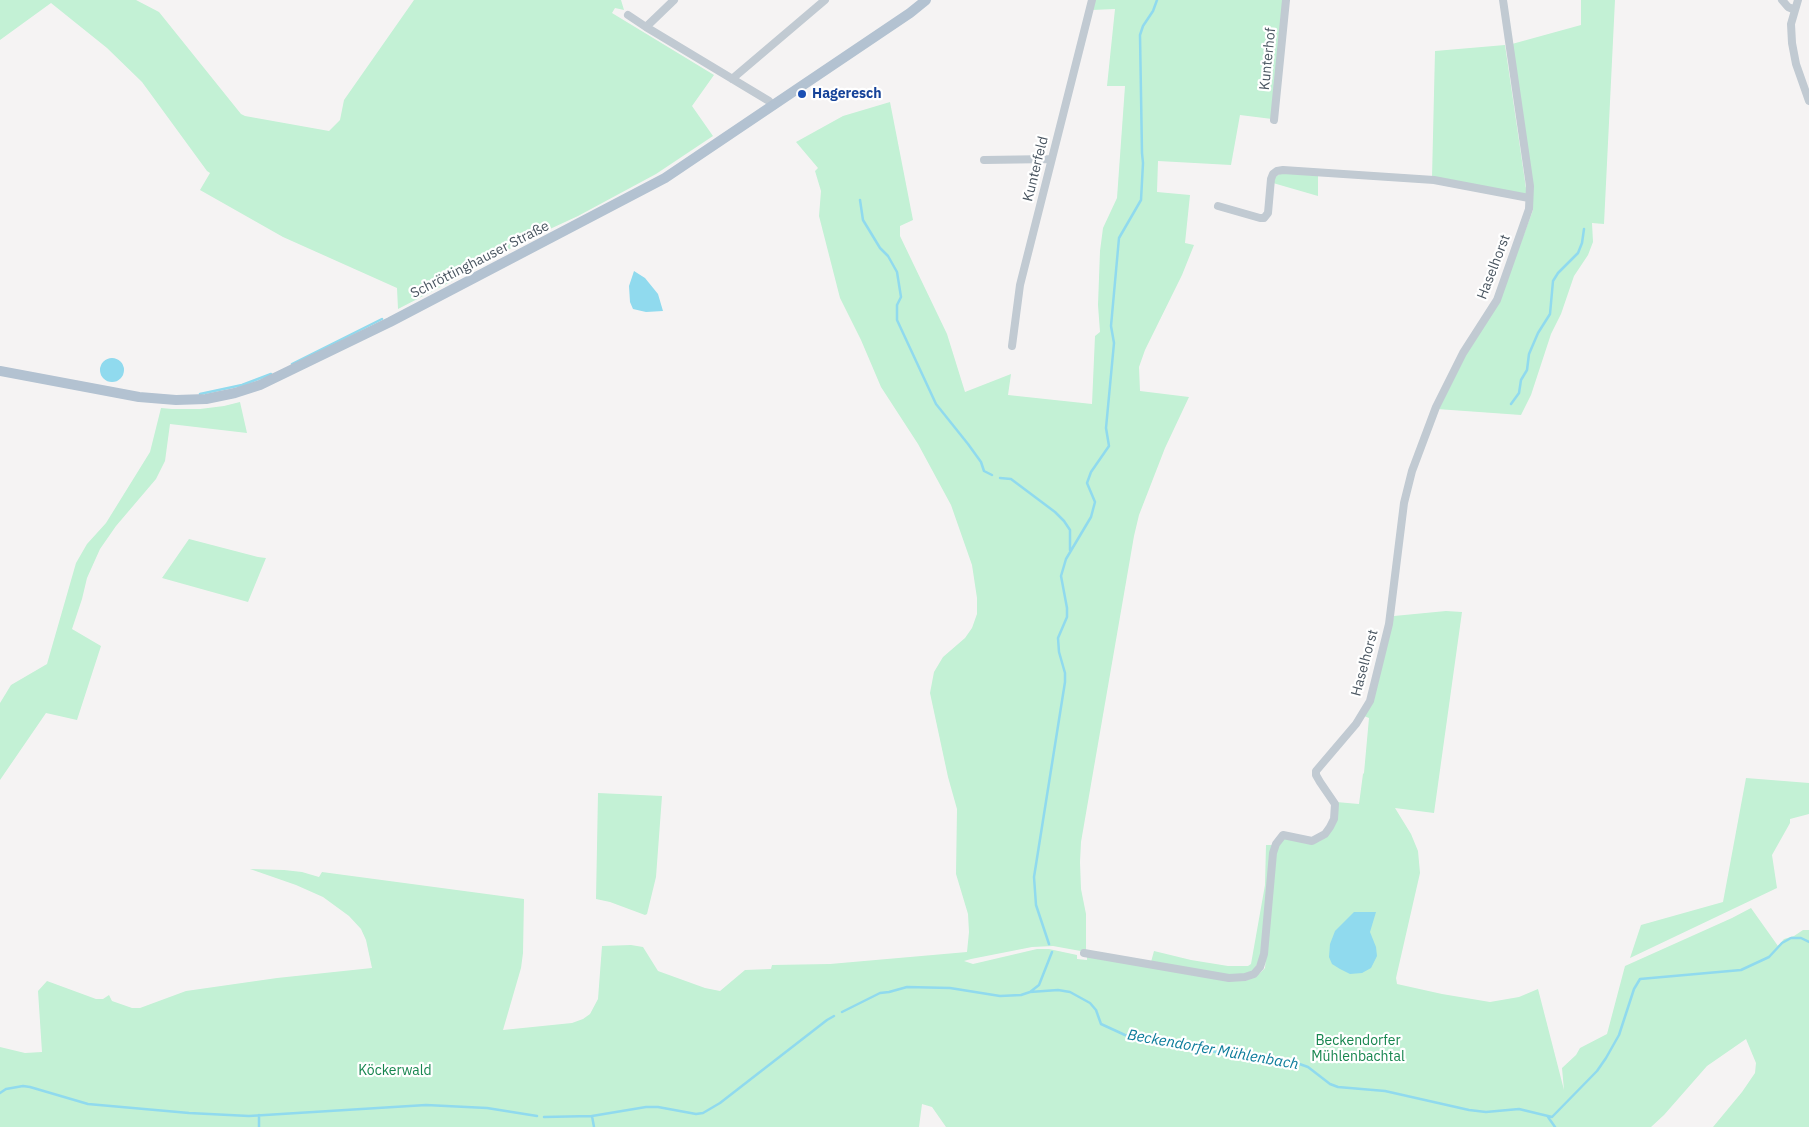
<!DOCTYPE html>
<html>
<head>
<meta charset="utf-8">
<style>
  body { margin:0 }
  canvas { display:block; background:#f5f3f3 }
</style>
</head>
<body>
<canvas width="1809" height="1127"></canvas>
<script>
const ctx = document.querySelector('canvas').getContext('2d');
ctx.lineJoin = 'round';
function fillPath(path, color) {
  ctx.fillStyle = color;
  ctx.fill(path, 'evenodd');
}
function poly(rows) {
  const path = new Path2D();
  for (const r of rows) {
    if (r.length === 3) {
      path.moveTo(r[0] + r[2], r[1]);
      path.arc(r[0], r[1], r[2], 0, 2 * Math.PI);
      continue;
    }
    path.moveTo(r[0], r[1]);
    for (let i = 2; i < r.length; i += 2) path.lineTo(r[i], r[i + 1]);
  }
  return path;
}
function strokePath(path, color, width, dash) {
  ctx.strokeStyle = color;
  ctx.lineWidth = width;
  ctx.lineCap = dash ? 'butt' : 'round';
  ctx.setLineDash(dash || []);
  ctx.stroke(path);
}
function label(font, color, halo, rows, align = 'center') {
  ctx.font = font + ' "IBM Plex Sans",sans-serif';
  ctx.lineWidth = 4.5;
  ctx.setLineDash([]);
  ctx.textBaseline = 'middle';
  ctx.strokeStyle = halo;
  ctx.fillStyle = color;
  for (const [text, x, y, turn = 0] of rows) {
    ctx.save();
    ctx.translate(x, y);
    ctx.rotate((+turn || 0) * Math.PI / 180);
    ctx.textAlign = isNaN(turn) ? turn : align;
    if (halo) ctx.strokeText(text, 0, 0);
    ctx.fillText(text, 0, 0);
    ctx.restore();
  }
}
const green = poly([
  [0,0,136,0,159,12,241,114,245,116,329,131,340,120,344,100,414,0,621,0,624,10,615,8,612,13,714,75,692,106,713,136,656,174,578,216,524,241,454,280,398,309,397,288,283,237,200,190,210,173,207,171,142,82,107,48,51,3,0,40],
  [1095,0,1285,0,1272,119,1240,115,1231,165,1158,161,1157,192,1190,195,1185,243,1194,245,1182,275,1145,350,1139,367,1140,391,1189,397,1165,448,1139,515,1134,536,1081,842,1080,862,1081,889,1086,914,1086,952,1053,946,1032,947,971,959,964,961,973,964,1037,949,1049,949,1077,955,1077,959,1087,960,1087,956,1241,981,1248,980,1260,973,1265,968,1275,853,1283,837,1313,843,1320,841,1327,836,1336,802,1359,804,1363,774,1364,773,1369,718,1364,716,1394,616,1446,611,1462,612,1434,813,1395,808,1411,834,1418,851,1420,873,1396,978,1397,984,1442,994,1490,1002,1519,997,1538,989,1564,1090,1562,1068,1576,1055,1580,1048,1607,1034,1625,966,1732,918,1751,908,1778,946,1784,939,1794,936,1803,930,1809,930,1809,1127,1713,1127,1742,1092,1755,1073,1756,1063,1746,1039,1707,1066,1664,1115,1651,1127,946,1127,932,1107,922,1104,919,1127,0,1127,0,1047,25,1053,42,1052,38,991,47,981,96,999,103,999,109,995,112,1001,132,1008,140,1008,186,991,277,978,372,968,366,940,361,929,349,916,323,897,296,885,250,869,284,870,302,872,319,877,322,872,524,899,523,953,521,968,503,1030,572,1023,583,1019,590,1014,598,999,602,946,631,945,643,947,658,971,705,988,720,991,745,970,771,969,772,965,830,964,967,952,969,932,968,914,956,874,957,809,948,777,930,693,934,672,943,657,965,638,972,628,977,614,977,598,972,565,951,505,918,444,881,387,861,340,840,298,819,216,821,191,815,171,818,168,796,142,843,116,890,102,913,220,900,226,900,236,947,334,965,392,1011,374,1008,395,1092,404,1095,336,1100,332,1098,305,1100,251,1103,228,1117,198,1125,86,1107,86,1115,9,1092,10],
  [1581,0,1615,0,1604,224,1592,223,1593,242,1588,255,1574,276,1561,314,1551,334,1531,395,1521,415,1437,409,1465,354,1499,301,1533,210,1533,186,1512,44,1581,25],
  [1505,45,1527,195,1432,178,1435,51],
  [1282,173,1318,175,1318,196,1273,183,1275,177],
  [240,402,247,433,170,424,165,461,156,479,116,526,100,549,87,578,82,599,72,629,101,646,77,720,46,713,0,780,0,703,11,685,47,664,76,563,87,544,106,523,150,452,161,408,172,409,200,409,224,406],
  [189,539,258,557,266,558,248,602,162,578],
  [1746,778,1809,783,1809,814,1790,819,1790,823,1772,855,1777,888,1630,958,1641,925,1723,902],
  [598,793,662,796,656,877,647,914,645,915,610,902,596,899],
  [1266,845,1273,845,1261,959,1251,973,1234,976,1151,962,1154,951,1191,960,1228,966,1248,966,1251,964,1265,885]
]);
const water = poly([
  [634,271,645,278,658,294,663,311,646,312,633,309,630,302,629,286],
  [112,370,12],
  [1354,912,1376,912,1370,932,1376,947,1377,956,1371,968,1362,973,1350,974,1340,969,1332,964,1329,957,1330,944,1335,931]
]);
const stream = poly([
  [860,200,863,220,880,248,888,256,897,272,901,297,897,305,897,320,936,404,968,444,981,462,984,471,992,475],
  [292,364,382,319],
  [200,394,242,385,271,374],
  [1511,404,1519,393,1521,380,1527,370,1529,354,1538,333,1550,314,1553,281,1558,273,1578,253,1582,243,1584,229],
  [1000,478,1011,479,1055,512,1064,521,1070,530,1070,550],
  [1049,944,1036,905,1034,877,1065,682,1065,673,1059,652,1058,638,1067,617,1067,608,1061,576,1066,559,1091,517,1095,502,1087,483,1091,472,1109,446,1106,428,1114,343,1111,326,1119,238,1141,200,1143,163,1142,153,1140,35,1143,26,1153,11,1157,0],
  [1030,992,1039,985,1052,952],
  [842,1012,880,993,889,992,907,987,950,988,1000,996,1021,995,1030,992,1058,990,1070,992,1090,1003,1096,1010,1101,1024,1125,1035,1249,1058,1291,1061,1308,1067,1330,1084,1338,1087,1385,1091,1469,1110,1486,1112,1519,1109,1552,1117,1597,1071,1606,1058,1619,1035,1634,989,1640,979,1741,970,1769,957,1782,943,1791,938,1801,938,1809,942],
  [0,1093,6,1089,23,1086,30,1087,88,1104,189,1113,249,1116,426,1105,487,1108,537,1116],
  [592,1116,594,1127],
  [544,1117,592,1116,646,1107,658,1107,696,1114,703,1113,720,1103,827,1020,834,1016],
  [1548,1117,1555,1127],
  [259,1127,259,1115]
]);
const minor = poly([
  [1782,0,1788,7,1795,10],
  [1798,0,1791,24,1792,43,1796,64,1809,101],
  [628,15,646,27,674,0],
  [646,27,769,101,773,106],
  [732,79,825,0],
  [1274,120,1286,0],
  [984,160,1051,159],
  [1218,206,1260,218,1264,218,1268,213,1271,179,1273,174,1277,171,1283,170,1434,180,1529,198],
  [1012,346,1020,285,1092,0],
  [1084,953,1229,978,1245,977,1254,974,1260,967,1264,954,1273,853,1276,844,1283,835,1312,841,1325,834,1330,827,1334,819,1335,804,1320,782,1316,775,1316,771,1356,724,1370,701,1389,624,1404,503,1412,471,1436,407,1463,353,1497,300,1529,209,1530,186,1503,0]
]);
const major = poly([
  [0,371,139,397,176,400,206,399,235,393,260,385,390,322,665,178,910,13,926,0]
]);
const markers = [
  [802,94,5,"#1a4fb4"]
];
const streetNames = [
  ["Kunterhof",1268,59,-84],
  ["Kunterfeld",1036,169,-76],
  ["Schröttinghauser Straße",480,260,-27],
  ["Haselhorst",1494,267,-69],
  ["Haselhorst",1365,663,-75]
];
const transitNames = [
  ["Hageresch",812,94]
];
const parkNames = [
  ["Beckendorfer",1358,1041],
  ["Mühlenbachtal",1358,1057],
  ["Köckerwald",395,1071]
];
const waterNames = [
  ["Beckendorfer Mühlenbach",1213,1050,10]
];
fillPath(green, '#c3f1d5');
fillPath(water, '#90daee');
strokePath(stream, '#90daee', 2.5);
strokePath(minor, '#c1cad2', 8);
strokePath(major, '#b3c2d1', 10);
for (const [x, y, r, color] of markers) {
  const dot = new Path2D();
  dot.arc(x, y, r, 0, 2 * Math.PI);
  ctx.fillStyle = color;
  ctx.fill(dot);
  strokePath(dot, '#fff', 2);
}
label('14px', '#4a5661', '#fff', streetNames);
label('bold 14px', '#164399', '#fff', transitNames, 'left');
label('14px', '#17864f', '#fff', parkNames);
label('italic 15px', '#0c7c9b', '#fff', waterNames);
</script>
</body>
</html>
